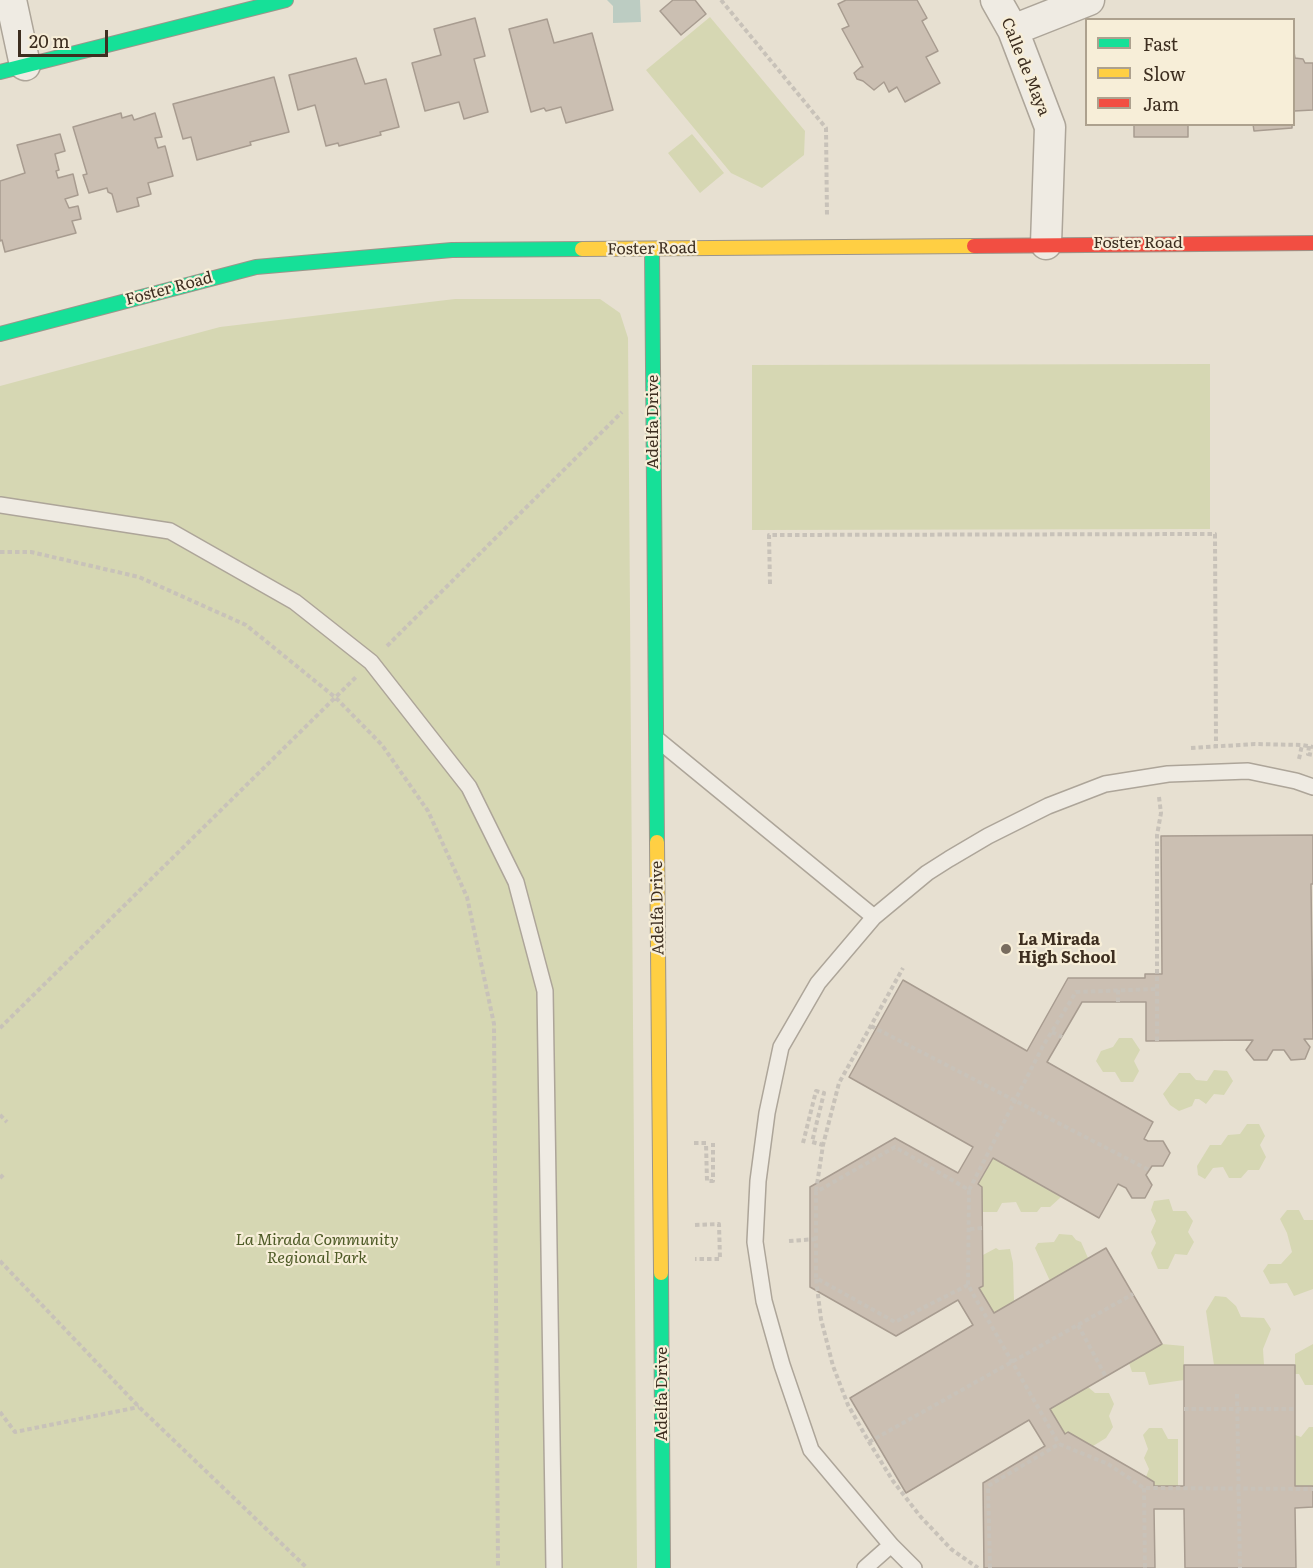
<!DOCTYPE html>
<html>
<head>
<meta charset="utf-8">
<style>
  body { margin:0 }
  #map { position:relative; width:1313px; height:1568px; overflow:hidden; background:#e7e0d1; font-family:Literata,serif }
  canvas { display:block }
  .legend { position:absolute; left:1085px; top:18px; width:210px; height:108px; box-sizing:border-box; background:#f7eed8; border:2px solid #ada18e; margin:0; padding:8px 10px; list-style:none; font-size:18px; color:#3d2e20 }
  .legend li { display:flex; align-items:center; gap:12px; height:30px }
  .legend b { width:30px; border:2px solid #ada18e }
  .scale { position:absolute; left:18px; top:30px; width:90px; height:27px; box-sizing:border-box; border:3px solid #3d2e20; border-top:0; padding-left:8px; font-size:18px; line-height:21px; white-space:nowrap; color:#3d2e20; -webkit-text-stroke:4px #f7eed8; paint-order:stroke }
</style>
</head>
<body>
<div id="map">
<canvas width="1313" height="1568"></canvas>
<ul class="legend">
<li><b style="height:8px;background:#16e098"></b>Fast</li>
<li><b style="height:8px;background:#ffcf43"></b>Slow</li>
<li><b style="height:8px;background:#f24e42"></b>Jam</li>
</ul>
<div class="scale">20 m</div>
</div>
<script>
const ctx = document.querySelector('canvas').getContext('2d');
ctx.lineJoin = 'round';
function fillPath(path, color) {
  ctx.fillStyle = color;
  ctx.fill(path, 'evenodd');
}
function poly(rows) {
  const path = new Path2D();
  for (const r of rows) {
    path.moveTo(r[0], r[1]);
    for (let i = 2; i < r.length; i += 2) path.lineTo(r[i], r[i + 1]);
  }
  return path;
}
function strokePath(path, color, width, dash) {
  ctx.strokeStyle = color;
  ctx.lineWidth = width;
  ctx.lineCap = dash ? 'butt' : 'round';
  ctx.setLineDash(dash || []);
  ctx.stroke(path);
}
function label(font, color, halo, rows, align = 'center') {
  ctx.font = font + ' Literata,serif';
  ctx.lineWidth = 4.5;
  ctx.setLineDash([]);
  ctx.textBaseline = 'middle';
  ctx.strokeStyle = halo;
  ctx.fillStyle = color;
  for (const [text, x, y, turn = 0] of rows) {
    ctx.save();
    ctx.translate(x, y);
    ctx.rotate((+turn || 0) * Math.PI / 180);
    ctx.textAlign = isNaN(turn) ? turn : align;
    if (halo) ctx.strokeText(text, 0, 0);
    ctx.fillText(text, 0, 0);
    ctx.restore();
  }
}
const green = poly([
  [710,17,805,131,804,155,762,188,731,173,646,70],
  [692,134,724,173,700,193,668,153],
  [455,299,600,299,620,313,628,338,637,1568,0,1568,0,386,220,327],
  [1210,364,1210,529,752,530,752,365],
  [1119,1038,1132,1038,1140,1050,1134,1061,1139,1071,1133,1082,1121,1082,1115,1072,1103,1072,1096,1061,1101,1051,1113,1047],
  [1214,1070,1227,1071,1233,1081,1224,1095,1214,1094,1206,1104,1199,1099,1195,1099,1192,1106,1179,1111,1170,1105,1163,1094,1179,1073,1190,1073,1196,1080,1207,1081],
  [1247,1124,1259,1124,1265,1136,1260,1145,1266,1157,1259,1170,1248,1170,1241,1178,1229,1178,1223,1167,1213,1168,1205,1179,1198,1175,1197,1166,1210,1145,1221,1145,1228,1135,1240,1134],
  [993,1158,1061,1197,1050,1207,1041,1207,1037,1212,1021,1212,1016,1202,1002,1203,997,1212,982,1212,982,1187,978,1184],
  [1169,1199,1173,1211,1186,1211,1193,1221,1188,1232,1194,1242,1187,1255,1175,1254,1168,1269,1158,1269,1151,1253,1156,1243,1151,1232,1156,1221,1151,1210,1154,1201],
  [1287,1210,1299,1210,1304,1220,1313,1220,1313,1289,1294,1296,1287,1283,1270,1284,1263,1271,1268,1264,1281,1264,1292,1252,1287,1233,1280,1219],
  [1059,1234,1072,1235,1076,1240,1081,1242,1088,1258,1050,1281,1035,1248,1038,1243,1054,1242],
  [996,1248,999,1250,1010,1249,1013,1263,1014,1301,994,1313,979,1288,983,1286,983,1255],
  [1215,1296,1226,1297,1236,1306,1241,1317,1264,1318,1271,1329,1263,1349,1264,1365,1214,1365,1206,1311],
  [1162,1344,1184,1346,1184,1380,1149,1385,1145,1372,1132,1372,1129,1363],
  [1313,1344,1313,1385,1305,1385,1299,1374,1295,1374,1295,1354],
  [1088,1387,1095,1393,1109,1393,1114,1404,1109,1416,1113,1427,1106,1438,1093,1446,1065,1434,1050,1409],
  [1309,1427,1313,1427,1313,1486,1295,1486,1295,1435,1301,1437],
  [1149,1428,1162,1428,1168,1439,1178,1439,1178,1486,1154,1486,1154,1482,1146,1477,1149,1469,1144,1458,1148,1449,1143,1435]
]);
const water = poly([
  [607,0,640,0,641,22,613,23,613,6]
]);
const building = poly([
  [673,0,695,0,706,14,681,35,660,11,673,0],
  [846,0,917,0,927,18,922,21,938,51,926,57,940,83,905,102,897,87,889,92,884,82,874,90,863,81,857,79,854,73,861,67,863,67,842,29,849,26,838,4,846,0],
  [475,18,485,56,474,59,488,112,464,119,459,102,425,111,412,63,441,55,434,29,475,18],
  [547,19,554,43,592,33,613,110,566,123,561,107,546,111,544,108,531,112,509,29,547,19],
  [1294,52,1295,58,1303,59,1305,63,1313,63,1313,110,1294,111,1294,52],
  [356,58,365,84,386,79,399,127,380,132,381,135,339,146,338,143,326,146,315,105,298,110,289,75,356,58],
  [274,77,289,132,250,142,251,145,197,160,191,137,183,139,173,104,274,77],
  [121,113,122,118,132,115,134,120,155,113,162,137,155,138,158,148,165,146,173,176,148,183,151,194,137,198,139,206,117,212,112,194,108,192,107,188,89,193,83,175,87,174,73,127,121,113],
  [1134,124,1188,124,1188,137,1134,137,1134,124],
  [1253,124,1292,124,1292,128,1254,131,1253,124],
  [60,134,65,151,55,154,59,170,56,171,58,178,73,174,78,195,65,199,69,208,78,206,81,219,72,221,76,233,5,252,2,240,0,241,0,181,25,173,17,145,60,134],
  [1313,835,1313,884,1311,884,1313,1039,1304,1039,1310,1047,1305,1059,1291,1060,1284,1050,1273,1050,1267,1060,1254,1060,1246,1050,1253,1040,1146,1041,1146,1002,1082,1002,1047,1062,1153,1122,1144,1139,1148,1141,1163,1141,1170,1153,1163,1166,1152,1166,1146,1175,1152,1185,1145,1198,1132,1198,1126,1188,1118,1184,1099,1218,993,1158,978,1184,982,1187,983,1286,979,1288,994,1313,1106,1248,1162,1344,1050,1409,1065,1434,1068,1432,1146,1477,1154,1482,1154,1486,1184,1486,1184,1365,1295,1365,1295,1486,1313,1486,1313,1507,1295,1508,1296,1568,1185,1568,1184,1509,1154,1509,1155,1568,984,1568,983,1483,1045,1446,1029,1420,906,1493,850,1398,973,1325,958,1300,896,1336,810,1287,810,1187,895,1138,958,1173,973,1147,849,1077,903,980,1027,1051,1068,978,1145,978,1145,974,1162,974,1161,836,1313,835]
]);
const path = poly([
  [721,0,826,128,827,216],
  [0,552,31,552,139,577,246,625,336,698,382,745,428,811,467,897,494,1024,498,1568],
  [770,584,769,535,1215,534,1216,746],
  [387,646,622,412],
  [1309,746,1308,754,1313,755],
  [1191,748,1255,744,1302,745,1313,747],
  [1299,759,1302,745],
  [1118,1002,1118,990],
  [871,1026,1149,1170],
  [0,1028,356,677],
  [1052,1032,1062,1037],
  [1157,1041,1157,835,1161,813,1159,797],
  [0,1115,7,1122],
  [694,1143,706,1143,707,1181,713,1181,713,1143],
  [803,1143,816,1091,824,1093,812,1142,823,1145],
  [0,1178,4,1174],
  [969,1190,1043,1046,1076,992,1157,989],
  [816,1191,823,1145,839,1083,903,968],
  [695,1225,719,1224,720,1259,695,1259],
  [970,1229,982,1228],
  [789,1241,817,1239],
  [0,1261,139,1407,307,1568],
  [816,1279,821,1319,833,1366,848,1405,869,1442,893,1481,920,1516,951,1549,978,1568],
  [968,1285,895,1322,816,1278,816,1192,895,1147,969,1190,968,1285,1059,1444],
  [1078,1325,1106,1377],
  [1237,1394,1240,1568],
  [1184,1409,1295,1409],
  [0,1412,15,1432,139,1407],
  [869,1442,1133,1294],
  [1144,1488,1145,1568],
  [990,1568,988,1486,1059,1444,1108,1464,1144,1488,1313,1489]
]);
const lane = poly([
  [0,505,170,531,295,602,371,662,469,787,516,882,545,991,554,1568],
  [658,740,874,917],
  [865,1568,891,1545],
  [914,1568,891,1545,811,1450,782,1365,764,1301,755,1242,758,1181,767,1113,781,1047,818,983,874,917,927,873,949,859,988,836,1048,806,1105,784,1168,774,1248,771,1296,781,1313,787]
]);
const street = poly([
  [11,0,25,65],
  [996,0,1013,30,1050,127,1046,244],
  [1013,30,1089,0]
]);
const fast = poly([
  [0,72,286,0],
  [652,249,657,842],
  [0,334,256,267,452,250,582,249],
  [661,1273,663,1568]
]);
const slow = poly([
  [582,249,974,246],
  [657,842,661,1273]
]);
const jam = poly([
  [974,246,1313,243]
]);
const markers = [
  [1006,949,6,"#786c5e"]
];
const streetNames = [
  ["Calle de Maya",1025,67,68],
  ["Foster Road",1138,243],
  ["Foster Road",652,249,-1],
  ["Foster Road",169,289,-15],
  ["Adelfa Drive",653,422,-90],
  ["Adelfa Drive",658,908,-91],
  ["Adelfa Drive",662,1394,-90]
];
const poiNames = [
  ["La Mirada",1018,940],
  ["High School",1018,958]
];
const parkNames = [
  ["La Mirada Community",317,1240],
  ["Regional Park",317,1258]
];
fillPath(green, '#d6d7b3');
fillPath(water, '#bcccc2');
fillPath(building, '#cbbfb2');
strokePath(building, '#a89c90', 1.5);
strokePath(lane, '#ada599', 18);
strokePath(street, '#ada599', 33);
strokePath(fast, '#9c958a', 16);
strokePath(slow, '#9c958a', 16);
strokePath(jam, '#9c958a', 16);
strokePath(path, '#c8c2b9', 4, [4.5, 3]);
strokePath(lane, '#efebe3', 15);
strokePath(street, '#efebe3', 30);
strokePath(fast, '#16e098', 14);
strokePath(slow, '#ffcf43', 14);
strokePath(jam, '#f24e42', 14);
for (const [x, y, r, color] of markers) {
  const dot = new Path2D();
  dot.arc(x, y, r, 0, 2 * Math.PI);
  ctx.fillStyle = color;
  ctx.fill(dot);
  strokePath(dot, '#f7eed8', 2);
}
label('16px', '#3d2e20', '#f7eed8', streetNames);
label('bold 16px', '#3d2e20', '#f7eed8', poiNames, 'left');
label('italic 16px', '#4d5a26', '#f7eed8', parkNames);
</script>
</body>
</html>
